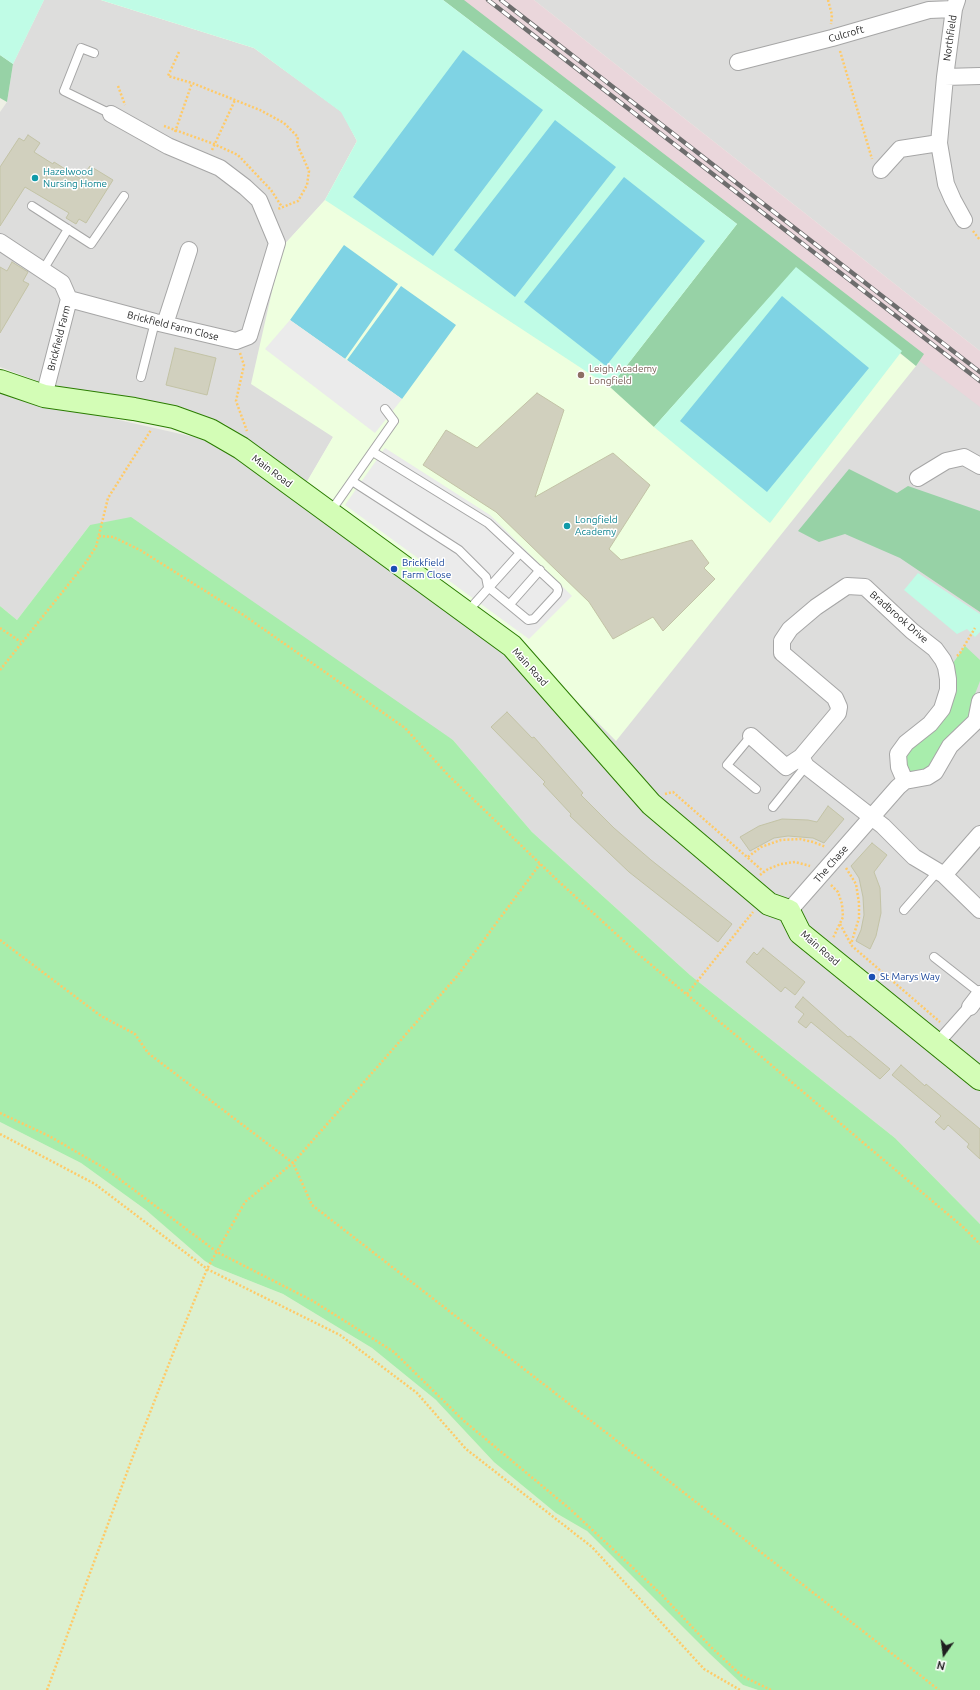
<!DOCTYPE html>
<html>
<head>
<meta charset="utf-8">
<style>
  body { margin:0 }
  #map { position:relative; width:980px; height:1690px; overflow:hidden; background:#eef0e5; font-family:Ubuntu,sans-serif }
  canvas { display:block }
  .north { position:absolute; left:924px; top:1634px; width:40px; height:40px; -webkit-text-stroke:3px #fff; paint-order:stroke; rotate:194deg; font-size:11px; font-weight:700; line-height:16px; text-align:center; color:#1f1f1f }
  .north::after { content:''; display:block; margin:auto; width:14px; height:18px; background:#1f1f1f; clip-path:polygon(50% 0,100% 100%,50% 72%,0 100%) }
</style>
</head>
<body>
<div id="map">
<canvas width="980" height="1690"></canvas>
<div class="north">N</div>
</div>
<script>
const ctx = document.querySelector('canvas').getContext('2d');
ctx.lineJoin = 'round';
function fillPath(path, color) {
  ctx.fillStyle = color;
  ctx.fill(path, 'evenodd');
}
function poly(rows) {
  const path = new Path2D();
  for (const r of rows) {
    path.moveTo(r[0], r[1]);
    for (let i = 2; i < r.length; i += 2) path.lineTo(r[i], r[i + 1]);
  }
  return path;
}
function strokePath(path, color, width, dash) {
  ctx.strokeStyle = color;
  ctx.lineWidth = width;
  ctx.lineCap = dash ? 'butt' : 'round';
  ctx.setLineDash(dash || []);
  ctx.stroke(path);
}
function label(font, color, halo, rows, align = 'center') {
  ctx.font = font + ' Ubuntu,sans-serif';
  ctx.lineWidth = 3;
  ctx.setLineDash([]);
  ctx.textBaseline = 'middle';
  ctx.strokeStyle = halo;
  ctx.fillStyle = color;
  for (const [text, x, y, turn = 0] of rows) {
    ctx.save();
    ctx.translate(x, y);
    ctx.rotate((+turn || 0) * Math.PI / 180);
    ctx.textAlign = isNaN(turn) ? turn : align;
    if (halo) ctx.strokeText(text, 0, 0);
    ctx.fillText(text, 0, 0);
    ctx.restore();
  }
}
const residential = poly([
  [44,0,101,0,254,48,342,112,357,141,325,200,282,247,333,437,305,485,225,424,188,413,64,391,0,367,0,112,7,102,13,64],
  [534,0,980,0,980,351],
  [924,354,980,397,980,1224,895,1138,690,975,532,832,453,740,90,525,17,620,0,606,0,393,216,442,487,634,916,366]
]);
const industrial = poly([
  [459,0,534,0,980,351,980,407,796,267]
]);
const education = poly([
  [101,0,440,0,916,366,616,741,502,626,305,485,333,437,251,384,282,247,325,200,357,141,342,112,254,48]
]);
const farmland = poly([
  [0,1122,81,1163,146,1210,215,1267,283,1294,372,1348,436,1400,587,1531,743,1685,758,1690,0,1690]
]);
const grass = poly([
  [131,517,453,740,532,832,690,975,895,1138,980,1224,980,1690,758,1690,743,1685,709,1653,587,1531,556,1513,494,1462,436,1400,372,1348,283,1294,215,1267,205,1261,146,1210,81,1163,0,1122,0,606,17,620,90,525],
  [965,646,980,660,980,681,975,694,974,710,932,768,911,773,901,762,902,757,923,735,953,663]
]);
const forest = poly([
  [443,0,464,0,924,354,916,366,796,268,654,427,610,387,737,224],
  [0,55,13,64,7,102,0,98],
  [849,469,897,493,908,486,980,511,980,612,900,558,845,534,819,542,798,531]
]);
const park = poly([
  [0,0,44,0,13,64,0,55],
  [101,0,443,0,737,224,610,387,325,200,357,141,341,112,254,48],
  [796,267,902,351,770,523,654,427],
  [918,573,980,614,980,632,975,637,967,629,957,634,904,590]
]);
const pitch = poly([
  [463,50,543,110,433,256,353,197],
  [555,120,616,167,515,297,454,250],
  [624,177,705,241,606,366,524,302],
  [344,245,398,284,345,359,290,320],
  [401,286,456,325,402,399,347,360],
  [782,296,869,368,767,492,680,421]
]);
const parking = poly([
  [290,320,402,399,375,433,265,349],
  [385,448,490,515,572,596,529,639,345,505]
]);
const building = poly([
  [28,135,40,143,34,152,53,164,54,162,81,179,90,166,113,180,86,223,79,219,76,224,66,218,69,213,25,187,0,226,0,167,19,138,24,141,28,135],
  [12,262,28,272,23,281,29,284,0,333,0,267,7,271,12,262],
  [175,348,216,358,207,395,166,385,175,348],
  [537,393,564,410,535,497,613,453,650,485,609,549,621,560,692,540,709,563,704,568,715,579,663,631,653,617,613,639,589,602,496,512,423,465,446,430,477,448,537,393],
  [507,712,532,738,534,737,583,793,581,795,614,828,651,860,732,924,718,942,629,872,570,816,571,814,543,784,545,782,491,727,507,712],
  [828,806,844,819,824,843,813,838,788,836,774,838,750,851,740,837,759,826,782,819,808,820,817,822,828,806],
  [872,843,887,855,874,872,880,888,881,913,876,936,870,949,856,941,861,930,864,915,863,897,859,878,851,866,872,843],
  [763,948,805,982,795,995,785,987,781,992,746,962,754,952,757,955,763,948],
  [803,997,848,1037,850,1036,890,1069,880,1079,811,1022,806,1028,798,1022,804,1014,795,1007,803,997],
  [901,1065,925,1086,926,1084,980,1129,980,1159,967,1147,969,1144,948,1125,944,1130,935,1122,941,1116,892,1075,901,1065]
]);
const path = poly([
  [828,0,832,15,831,24],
  [840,51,872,159],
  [179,52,168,76,192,83,260,110,284,123,298,137,297,144,309,171,307,185,298,201,278,209],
  [118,86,125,105],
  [164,126,214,144,238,155,271,190,282,207],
  [175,132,192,83],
  [212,150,235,100],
  [973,231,980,240],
  [240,353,244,365,236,401,247,431],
  [99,536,113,537,140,550,242,614,405,728,449,776,555,878,637,953,750,1047,963,1227,980,1244],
  [0,628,21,642],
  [957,656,960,653,975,628],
  [0,670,84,565,96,547,108,498,151,430],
  [665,794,673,792,764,872],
  [748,857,761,847,781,840,800,839,813,842,826,847],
  [846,868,856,884,859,903,859,918,851,944],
  [760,875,768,869,781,864,795,862,810,866],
  [831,885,838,892,842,904,843,917,833,938],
  [840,924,852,946,940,1022],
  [0,940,101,1016,135,1034,148,1053,293,1163,312,1205,939,1690],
  [687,994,753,912],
  [0,1113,49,1136,106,1169,217,1252,313,1301,394,1352,464,1421,570,1509,661,1594,711,1647,742,1676,771,1690],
  [0,1134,95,1184,207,1269,340,1335,417,1393,466,1449,592,1547,704,1669,740,1690],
  [47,1690,133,1456,174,1351,207,1269,245,1202,293,1163,458,975,540,864]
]);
const service = poly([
  [94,53,81,48,64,91,111,114],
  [32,206,91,244,124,196],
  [43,270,68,229],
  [141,377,155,322],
  [352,481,459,550,486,577,488,587,528,620,534,619,557,594,558,590,557,587,488,523,373,452],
  [331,511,394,421,385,409],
  [510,604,540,570],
  [467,612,520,553],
  [751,736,727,765,756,789],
  [773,807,806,766],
  [904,910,938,871],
  [934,957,980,993]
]);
const pedestrian = poly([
  [937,1044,970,1007]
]);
const minor = poly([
  [957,0,954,9,945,77,939,143,946,184,953,200,964,220],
  [738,62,832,38,929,10,954,9],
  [945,77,980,76],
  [881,170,900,149,939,143],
  [0,242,62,283,69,299,44,396],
  [69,299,155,322,236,341,249,336,277,243,259,200,245,187,220,168,168,146,111,114],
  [165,324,189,250],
  [918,478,946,461,964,457,980,466],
  [751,736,786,767,801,757],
  [905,781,899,767,898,754,906,743,930,724,942,709,948,690,948,679,946,667,943,660,935,649,912,631,865,587,847,586,816,607,790,629,782,641,782,653,835,698,839,707,838,713,801,757,806,766,883,826,914,857,944,875,980,910],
  [944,875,980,834],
  [789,911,898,787,905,781,927,777,935,772,950,746,976,721,980,701],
  [970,1007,980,994]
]);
const secondary = poly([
  [0,381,44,396,134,409,174,417,210,430,241,448,512,646,651,804,769,904,789,911,800,933,980,1079]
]);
const rail = poly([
  [488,0,980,381],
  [501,0,980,372]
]);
const markers = [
  [35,178,4,"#0f9aa8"],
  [581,375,4,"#8d6e63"],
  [567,526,4,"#0f9aa8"],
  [394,569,4,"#1a4fb4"],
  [872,977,4,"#1a4fb4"]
];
const streetNames = [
  ["Culcroft",846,34,-16],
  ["Northfield",950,38,-82],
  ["Brickfield Farm Close",173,326,14],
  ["Brickfield Farm",59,338,-76],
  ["Main Road",272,471,37],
  ["Bradbrook Drive",899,617,41],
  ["Main Road",530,667,48],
  ["The Chase",831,864,-49],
  ["Main Road",820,948,41]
];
const cultureNames = [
  ["Hazelwood",43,172],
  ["Nursing Home",43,184],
  ["Longfield",575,520],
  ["Academy",575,532]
];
const educationNames = [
  ["Leigh Academy",589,369],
  ["Longfield",589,381]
];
const transitNames = [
  ["Brickfield",402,563],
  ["Farm Close",402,575],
  ["St Marys Way",880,977]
];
fillPath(residential, '#dddddc');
fillPath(industrial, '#ead6db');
fillPath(education, '#eeffdf');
fillPath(farmland, '#dcf0cf');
fillPath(grass, '#a8edac');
fillPath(forest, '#97d2a6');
fillPath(park, '#c0fce6');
fillPath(pitch, '#7fd3e4');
fillPath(parking, '#ebebeb');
fillPath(building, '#d1d0be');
strokePath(building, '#c3c3a6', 1);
strokePath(service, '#a6a6a6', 10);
strokePath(pedestrian, '#a6a6a6', 14);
strokePath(minor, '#a6a6a6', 18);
strokePath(secondary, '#2a7c00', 24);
strokePath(path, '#ffca67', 2.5, [2, 2]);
strokePath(service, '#fff', 8);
strokePath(pedestrian, '#fff', 12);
strokePath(minor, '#fff', 16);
strokePath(secondary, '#d3fdb6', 22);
strokePath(rail, '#6d6d6d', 4.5);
strokePath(rail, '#fff', 3, [9]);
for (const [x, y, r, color] of markers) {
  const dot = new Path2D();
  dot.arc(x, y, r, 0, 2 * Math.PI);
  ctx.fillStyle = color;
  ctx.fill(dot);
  strokePath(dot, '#fff', 1.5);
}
label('10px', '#1f1f1f', '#fff', streetNames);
label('10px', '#0d838f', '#fff', cultureNames, 'left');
label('10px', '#785e54', '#fff', educationNames, 'left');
label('10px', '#164399', '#fff', transitNames, 'left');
</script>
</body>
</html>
